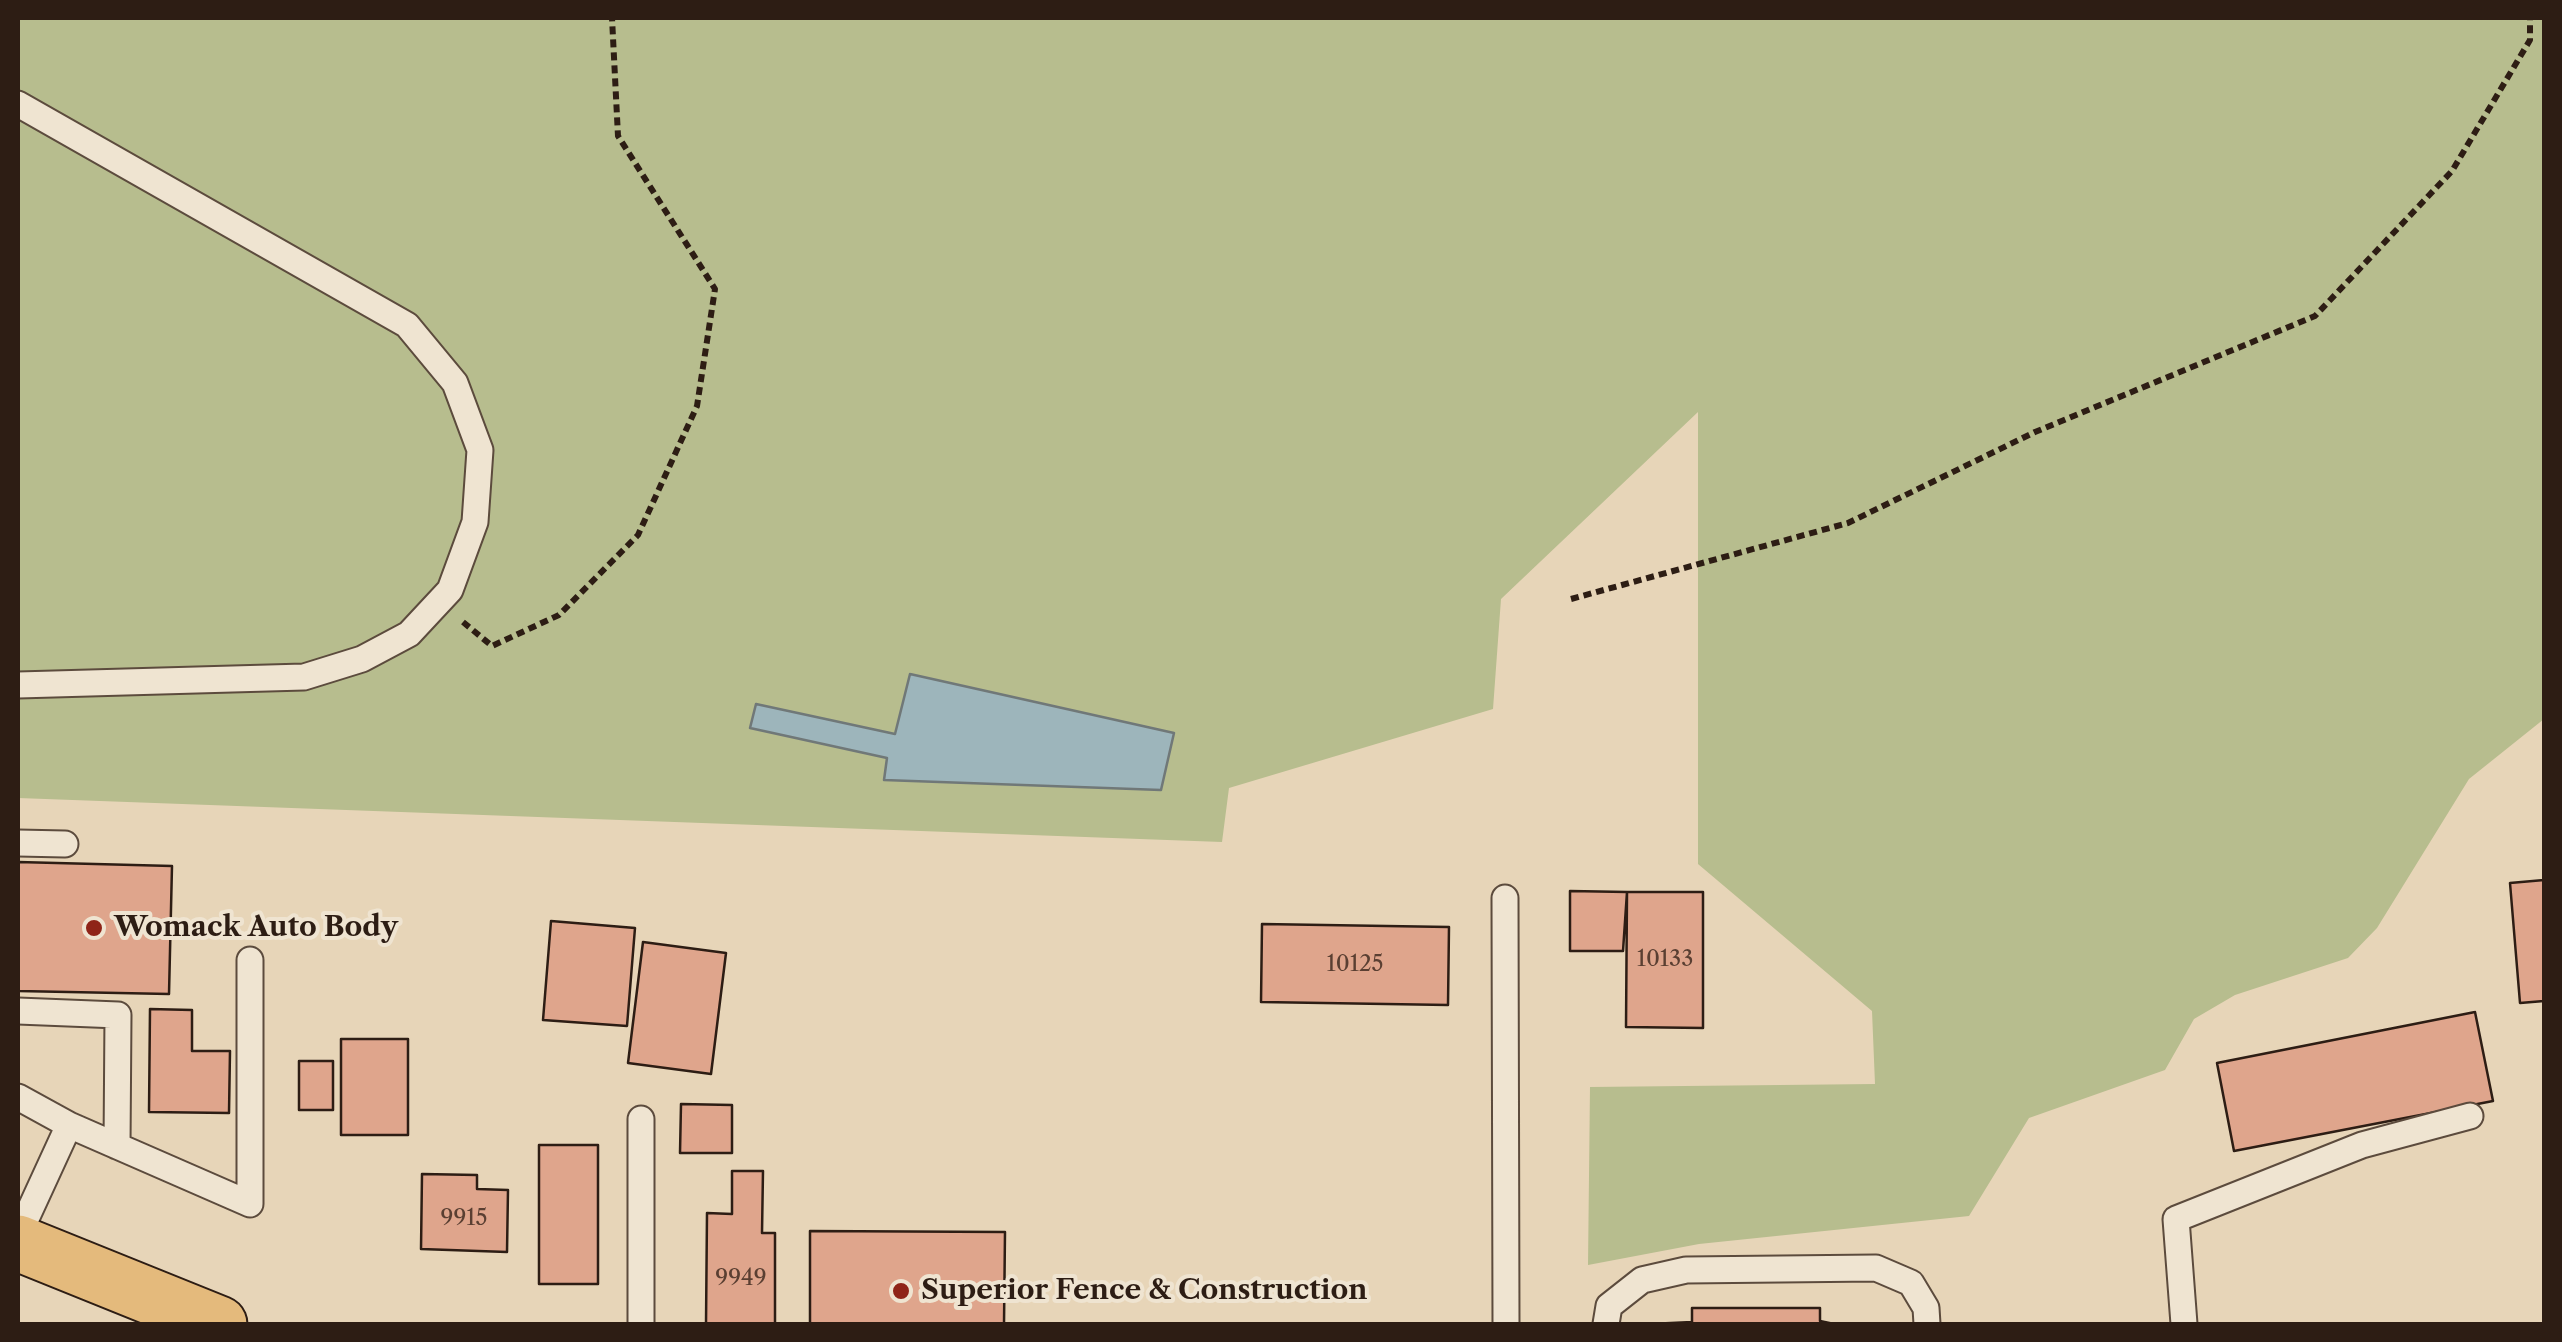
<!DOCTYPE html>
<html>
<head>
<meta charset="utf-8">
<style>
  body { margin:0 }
  #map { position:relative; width:2562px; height:1342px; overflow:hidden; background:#e7d5b8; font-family:"Libre Caslon Text",serif }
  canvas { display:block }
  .frame { position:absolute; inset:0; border:20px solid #2d1d14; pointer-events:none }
</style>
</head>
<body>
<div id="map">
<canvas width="2562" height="1342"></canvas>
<div class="frame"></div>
</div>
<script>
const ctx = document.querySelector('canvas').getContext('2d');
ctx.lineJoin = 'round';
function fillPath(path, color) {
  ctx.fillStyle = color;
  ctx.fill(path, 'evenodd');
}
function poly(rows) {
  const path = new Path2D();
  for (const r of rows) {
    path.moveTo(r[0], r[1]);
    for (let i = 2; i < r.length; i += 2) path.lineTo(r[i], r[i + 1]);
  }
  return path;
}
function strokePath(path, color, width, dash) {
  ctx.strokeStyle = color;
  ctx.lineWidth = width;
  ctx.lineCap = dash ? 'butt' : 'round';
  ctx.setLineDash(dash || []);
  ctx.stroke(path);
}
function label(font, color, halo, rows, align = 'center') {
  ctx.font = font + ' "Libre Caslon Text",serif';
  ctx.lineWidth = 8;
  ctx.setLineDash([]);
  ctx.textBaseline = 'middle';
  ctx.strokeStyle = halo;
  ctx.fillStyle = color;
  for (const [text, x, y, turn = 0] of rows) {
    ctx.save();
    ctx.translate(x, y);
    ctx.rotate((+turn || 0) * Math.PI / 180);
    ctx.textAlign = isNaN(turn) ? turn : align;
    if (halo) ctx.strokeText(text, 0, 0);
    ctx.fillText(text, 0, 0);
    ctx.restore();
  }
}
const green = poly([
  [18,18,2544,18,2544,719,2469,779,2377,928,2348,958,2235,995,2194,1019,2165,1070,2029,1118,1969,1216,1699,1244,1588,1265,1590,1087,1875,1084,1872,1011,1698,864,1698,412,1501,599,1493,709,1229,788,1222,842,18,798]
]);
const water = poly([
  [910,674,1174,733,1161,790,884,780,887,758,750,728,756,704,895,734,910,674]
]);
const building = poly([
  [18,862,172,866,169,994,18,991,18,862],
  [2544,880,2544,1001,2520,1003,2510,883,2544,880],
  [1570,891,1627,892,1623,951,1570,951,1570,891],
  [1627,892,1703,892,1703,1028,1626,1027,1627,892],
  [551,921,635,928,627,1026,543,1020,551,921],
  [1262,924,1449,927,1448,1005,1261,1002,1262,924],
  [643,942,726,953,711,1074,628,1063,643,942],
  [150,1009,192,1010,192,1051,230,1051,229,1113,149,1112,150,1009],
  [2475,1012,2493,1101,2234,1151,2217,1063,2475,1012],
  [341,1039,408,1039,408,1135,341,1135,341,1039],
  [299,1061,333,1061,333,1110,299,1110,299,1061],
  [681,1104,732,1105,732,1153,680,1153,681,1104],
  [539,1145,598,1145,598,1284,539,1284,539,1145],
  [732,1171,763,1171,762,1233,775,1233,775,1324,706,1324,707,1213,732,1214,732,1171],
  [422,1174,477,1175,477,1189,508,1190,507,1252,421,1249,422,1174],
  [810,1231,1005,1232,1004,1324,810,1324,810,1231],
  [1692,1308,1820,1308,1820,1321,1834,1324,1650,1324,1692,1322,1692,1308]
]);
const path = poly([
  [1571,599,1848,523,2035,432,2315,316,2452,171,2530,40,2530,18],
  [463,622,492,646,559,615,638,535,697,406,715,289,618,136,612,18]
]);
const service = poly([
  [18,104,407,325,455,383,480,450,475,522,450,590,409,634,362,659,304,677,18,685],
  [18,843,65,844],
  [1505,898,1506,1324],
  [18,1011,118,1015,117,1146],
  [18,1097,69,1125],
  [641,1119,641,1324],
  [18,1236,69,1125,250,1204,250,960],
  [1606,1324,1609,1306,1642,1280,1686,1270,1876,1268,1911,1283,1926,1308,1927,1324],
  [2184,1324,2176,1219,2362,1145,2470,1116]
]);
const primary = poly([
  [18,1243,219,1324]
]);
const markers = [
  [94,928,10,"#8f2418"],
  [901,1291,10,"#8f2418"]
];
const numberNames = [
  ["10133",1665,960],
  ["10125",1355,965],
  ["9915",464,1219],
  ["9949",741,1279]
];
const poiNames = [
  ["Womack Auto Body",114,928],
  ["Superior Fence & Construction",921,1291]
];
fillPath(green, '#b7bd8e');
fillPath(water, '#9db5bb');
strokePath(water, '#707878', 2.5);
fillPath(building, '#dfa58c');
strokePath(building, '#2d1d14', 2.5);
strokePath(service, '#5c4b3d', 29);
strokePath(primary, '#2d1d14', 59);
strokePath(path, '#2d1d14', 6, [8, 5]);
strokePath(service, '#efe4d1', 25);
strokePath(primary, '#e4ba7c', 55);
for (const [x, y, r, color] of markers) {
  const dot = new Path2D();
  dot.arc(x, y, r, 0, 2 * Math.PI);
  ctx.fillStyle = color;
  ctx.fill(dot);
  strokePath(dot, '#efe4d1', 4);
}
label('22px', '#5a3f32', null, numberNames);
label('bold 28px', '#2d1d14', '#efe4d1', poiNames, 'left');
</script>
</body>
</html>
